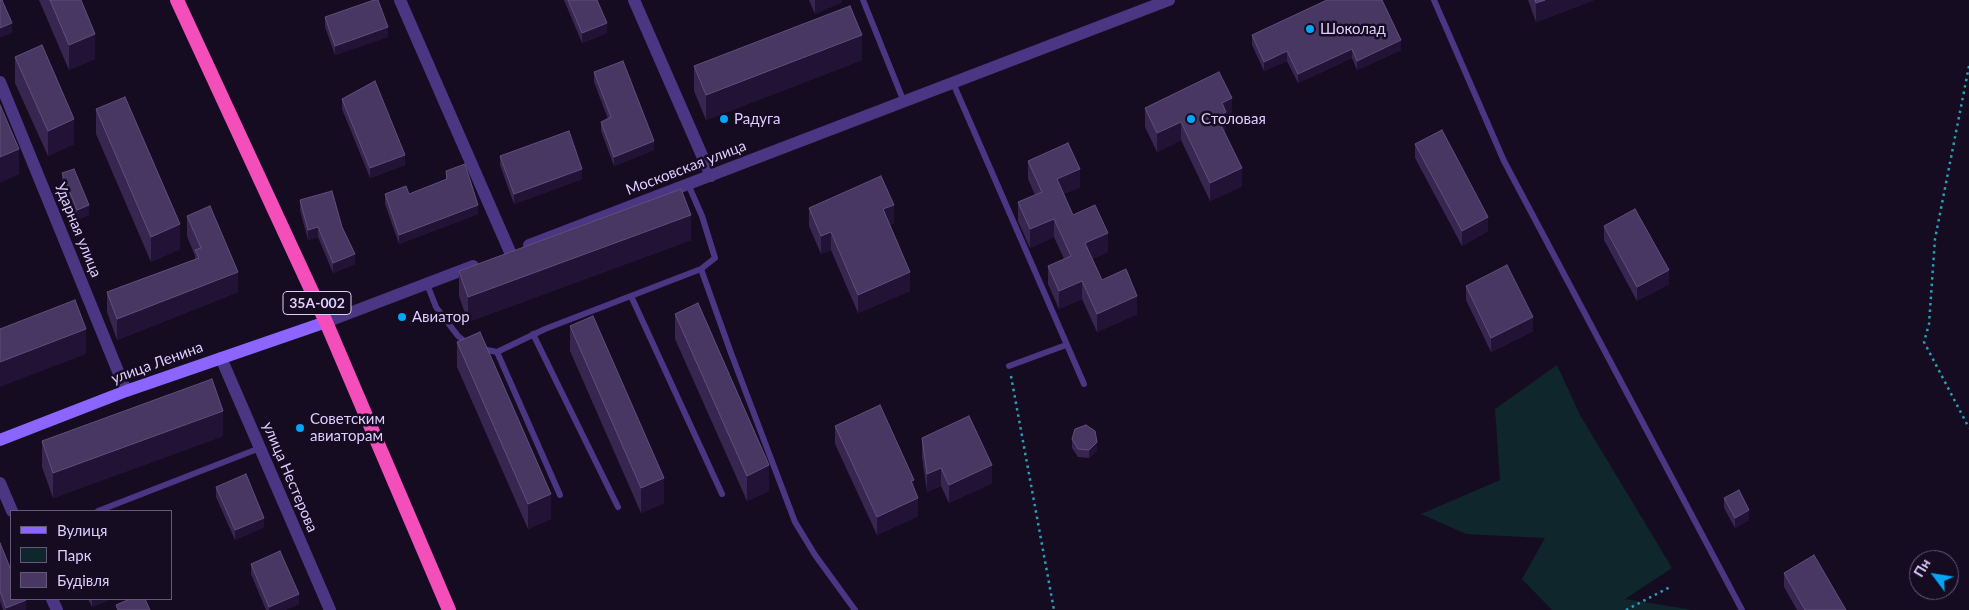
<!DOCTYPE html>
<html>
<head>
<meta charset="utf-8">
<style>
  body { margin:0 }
  #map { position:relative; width:1969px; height:610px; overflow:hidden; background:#150c22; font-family:Lato,sans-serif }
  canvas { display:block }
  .legend { position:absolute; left:10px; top:510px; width:162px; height:90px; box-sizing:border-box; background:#150c22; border:1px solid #65597a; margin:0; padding:6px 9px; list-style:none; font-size:15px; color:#decdff }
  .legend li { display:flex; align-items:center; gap:10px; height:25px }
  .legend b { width:25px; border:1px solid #65597a }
  .north { position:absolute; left:1909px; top:550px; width:50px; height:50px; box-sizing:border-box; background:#150c22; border:1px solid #65597a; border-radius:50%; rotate:301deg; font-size:14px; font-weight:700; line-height:20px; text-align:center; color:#decdff }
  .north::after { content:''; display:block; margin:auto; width:18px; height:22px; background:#00a6f8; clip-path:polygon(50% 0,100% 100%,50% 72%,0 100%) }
</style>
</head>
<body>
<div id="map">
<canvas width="1969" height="610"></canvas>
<ul class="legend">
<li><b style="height:6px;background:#8c64ff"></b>Вулиця</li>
<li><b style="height:14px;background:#0f262c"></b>Парк</li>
<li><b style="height:14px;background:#493763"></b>Будівля</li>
</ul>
<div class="north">Пн</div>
</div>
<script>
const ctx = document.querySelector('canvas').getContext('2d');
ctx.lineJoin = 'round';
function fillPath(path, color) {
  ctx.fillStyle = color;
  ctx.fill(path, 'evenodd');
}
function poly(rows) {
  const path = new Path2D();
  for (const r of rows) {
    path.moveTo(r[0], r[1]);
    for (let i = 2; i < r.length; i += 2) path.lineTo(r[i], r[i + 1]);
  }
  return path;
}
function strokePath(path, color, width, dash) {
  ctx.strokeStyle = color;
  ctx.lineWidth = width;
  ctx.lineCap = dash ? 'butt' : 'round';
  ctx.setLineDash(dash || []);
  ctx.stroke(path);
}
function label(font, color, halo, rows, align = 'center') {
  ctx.font = font + ' Lato,sans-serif';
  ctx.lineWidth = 5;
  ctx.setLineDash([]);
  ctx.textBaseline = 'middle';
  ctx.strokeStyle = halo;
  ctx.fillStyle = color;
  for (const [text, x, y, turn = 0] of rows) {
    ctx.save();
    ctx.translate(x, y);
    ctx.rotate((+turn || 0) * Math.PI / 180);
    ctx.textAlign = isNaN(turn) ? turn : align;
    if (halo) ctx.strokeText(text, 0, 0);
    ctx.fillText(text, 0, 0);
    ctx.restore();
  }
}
const green = poly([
  [1557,365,1580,415,1672,568,1625,599,1693,610,1552,610,1522,579,1545,538,1466,534,1421,514,1500,480,1495,409]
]);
const path = poly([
  [1969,66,1935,239,1929,324,1924,342,1969,428],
  [1011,376,1054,610],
  [1626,610,1672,586]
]);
const service = poly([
  [863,0,904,102],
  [1434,0,1504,161,1742,610],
  [953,83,1084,384],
  [701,269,731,353,795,522,815,555,855,610],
  [427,284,436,307,458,336,468,344],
  [631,296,722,494],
  [533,334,618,507],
  [482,349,497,352,545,329,701,269,715,258,702,216,688,184],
  [497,352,560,495],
  [1009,366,1066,345],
  [98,511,260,448]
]);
const minor = poly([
  [400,0,510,252],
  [634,0,711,176],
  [0,82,126,391],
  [529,245,1169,0],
  [326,322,473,266],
  [221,358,330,610],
  [0,483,12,511],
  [52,599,57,610]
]);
const secondary = poly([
  [0,440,126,391,326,322]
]);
const trunk = poly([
  [177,0,326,322,449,610]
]);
const wall = poly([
  [39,0,81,0,95,59,69,70],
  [564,0,597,0,607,33,582,43],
  [809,0,842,0,842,2,815,14],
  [1528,0,1594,0,1536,22],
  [325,17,388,37,335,55,325,27],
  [1252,35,1401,50,1357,70,1352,58,1298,83,1287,61,1264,71,1252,45],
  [15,57,74,144,48,156,15,83],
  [862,60,706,120,694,91,694,66],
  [594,72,654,150,614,166,601,131,601,122,608,119,594,82],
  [342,99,405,165,370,178,342,109],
  [1145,108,1232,117,1226,119,1226,130,1224,131,1242,186,1210,201,1181,140,1157,152,1145,127],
  [96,109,180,249,151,262,96,134],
  [1415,144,1488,231,1462,246,1415,158],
  [500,156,582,179,514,204,500,165],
  [1028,161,1080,187,1064,194,1073,215,1108,252,1092,259,1102,280,1137,314,1097,332,1082,299,1059,309,1048,284,1048,266,1064,259,1054,237,1030,248,1018,221,1018,202,1035,195,1028,179],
  [446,171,478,214,399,244,385,204,385,194,409,194,446,180],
  [62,173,89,215,77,220,62,183],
  [300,200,355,264,333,273,318,237,308,240,300,210],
  [809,208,894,223,889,225,910,291,858,313,831,250,821,254,809,226],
  [187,216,238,292,117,340,107,312,107,292,195,259,195,256,187,236],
  [1604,226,1669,284,1637,301,1604,240],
  [691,240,468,322,459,296,459,271],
  [1466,286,1533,331,1491,352,1466,300],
  [675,314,769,491,747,501,675,339],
  [570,326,664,503,641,513,570,351],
  [457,342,551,519,528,529,457,367],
  [835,426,914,489,918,516,877,535,835,444],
  [223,436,53,498,42,467,42,441],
  [922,438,992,483,949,503,941,486,927,492,922,457],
  [1072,439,1097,450,1089,458,1078,457,1072,448],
  [216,487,264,527,235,540,216,497],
  [1724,498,1749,520,1735,528,1724,508],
  [0,543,26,610,3,610,0,601],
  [251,564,299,604,285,610,266,610,251,574],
  [1784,573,1846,610,1797,610,1784,587],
  [88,599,111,599,92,607]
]);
const shadedWall = poly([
  [815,0,842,0,842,2,815,14],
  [1545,0,1594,0,1536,22,1536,3],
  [12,23,12,33,0,38,0,28],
  [607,23,607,33,582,43,582,33],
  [388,27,388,37,335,55,335,46],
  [95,34,95,59,69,70,69,45],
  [862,35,862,60,706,120,706,95],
  [1401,40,1401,50,1357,70,1357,61],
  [1352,49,1352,58,1298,83,1298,74],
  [1287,51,1287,61,1264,71,1264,62],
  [1232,98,1232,117,1226,119,1226,130,1217,135,1217,117,1222,103],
  [74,119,74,144,48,156,48,131],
  [1181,122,1181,140,1157,152,1157,133],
  [654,141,654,150,614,166,614,157],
  [19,149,19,174,0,183,0,157],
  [405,155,405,165,370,178,370,168],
  [1242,168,1242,186,1210,201,1210,183],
  [582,169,582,179,514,204,514,194],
  [1080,169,1080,187,1057,197,1057,179],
  [89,205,89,215,77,220,77,210],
  [478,205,478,214,399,244,399,235],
  [894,205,894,223,883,228,883,209],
  [691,215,691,240,468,322,468,297],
  [1488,217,1488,231,1462,246,1462,231],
  [1054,219,1054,237,1030,248,1030,229],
  [180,224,180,249,151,262,151,237],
  [318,227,318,237,308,240,308,230],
  [831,232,831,250,821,254,821,236],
  [1108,233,1108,252,1085,262,1085,243],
  [355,254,355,264,333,273,333,263],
  [1669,270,1669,284,1637,301,1637,287],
  [238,272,238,292,117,340,117,319],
  [910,272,910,291,858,313,858,295],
  [1082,281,1082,299,1059,309,1059,291],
  [1137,296,1137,314,1097,332,1097,314],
  [1533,317,1533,331,1491,352,1491,338],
  [86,329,86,354,0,387,0,362],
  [223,411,223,436,53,498,53,473],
  [1097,442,1097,450,1089,458,1089,450],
  [769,465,769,491,747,501,747,476],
  [992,465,992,483,949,503,949,485],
  [941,468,941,486,927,492,927,474],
  [664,478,664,503,641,513,641,488],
  [914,480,914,498,911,481],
  [551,494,551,519,528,529,528,504],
  [918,498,918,516,877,535,877,517],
  [1749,510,1749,520,1735,528,1735,518],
  [264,518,264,527,235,540,235,530],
  [299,594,299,604,285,610,269,610,269,607],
  [92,599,111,599,92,607],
  [26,600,26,610,6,610,6,608]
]);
const building = poly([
  [0,0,2,0,12,23,0,28,0,0],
  [50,0,81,0,95,34,69,45,50,0],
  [374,0,378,0,388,27,335,46,325,17,374,0],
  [568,0,597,0,607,23,582,33,568,0],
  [1327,0,1382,0,1401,40,1357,61,1352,49,1298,74,1287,51,1264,62,1252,35,1327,0],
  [1535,0,1545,0,1536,3,1535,0],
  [850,6,862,35,706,95,694,66,850,6],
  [42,45,74,119,48,131,15,57,42,45],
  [623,61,654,141,614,157,601,122,611,117,594,72,623,61],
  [1219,72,1232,98,1222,103,1226,112,1217,117,1242,168,1210,183,1181,122,1157,133,1145,108,1219,72],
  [375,81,405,155,370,168,342,99,375,81],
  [125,97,180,224,151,237,96,109,125,97],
  [0,105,19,149,0,157,0,105],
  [1442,130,1488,217,1462,231,1415,144,1442,130],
  [569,131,582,169,514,194,500,156,569,131],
  [1068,143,1080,169,1057,179,1073,215,1095,205,1108,233,1085,243,1102,280,1126,269,1137,296,1097,314,1082,281,1059,291,1048,266,1071,256,1054,219,1030,229,1018,202,1042,192,1028,161,1068,143],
  [465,164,478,205,399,235,385,194,406,186,409,194,447,179,446,171,465,164],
  [74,169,89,205,77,210,62,173,74,169],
  [881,176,894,205,883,209,910,272,858,295,831,232,821,236,809,208,881,176],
  [681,189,691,215,468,297,459,271,681,189],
  [332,191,342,227,355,254,333,263,318,227,308,230,300,200,332,191],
  [210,206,238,272,117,319,107,292,199,258,195,250,201,248,187,216,210,206],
  [1635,209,1669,270,1637,287,1604,226,1635,209],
  [1507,265,1533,317,1491,338,1466,286,1507,265],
  [75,300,86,329,0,362,0,329,75,300],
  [698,303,769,465,747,476,675,314,698,303],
  [593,316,664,478,641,488,570,326,593,316],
  [480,332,551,494,528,504,457,342,480,332],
  [212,379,223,411,53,473,42,441,212,379],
  [880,405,914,480,911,481,918,498,877,517,835,426,880,405],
  [969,416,992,465,949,485,941,468,927,474,922,438,969,416],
  [1086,425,1095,431,1097,442,1089,450,1078,449,1072,439,1075,429,1086,425],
  [246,474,264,518,235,530,216,487,246,474],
  [1739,490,1749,510,1735,518,1724,498,1739,490],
  [0,543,11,570,11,599,26,599,26,600,6,608,0,591,0,543],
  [280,551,299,594,269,607,251,564,280,551],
  [1814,555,1846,610,1805,610,1784,573,1814,555],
  [130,599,145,599,150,610,118,610,116,605,130,599]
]);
const markers = [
  [1310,29,5,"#00a6f8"],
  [724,119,5,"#00a6f8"],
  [1191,119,5,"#00a6f8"],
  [402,317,5,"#00a6f8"],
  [300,428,5,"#00a6f8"]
];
const shields = [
  [317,303,68]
];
const shieldNames = [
  ["35А-002",317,303]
];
const poiNames = [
  ["Шоколад",1320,29],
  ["Радуга",734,119],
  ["Столовая",1201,119],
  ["Авиатор",412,317],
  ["Советским",310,419],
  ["авиаторам",310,436]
];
const streetNames = [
  ["Московская улица",686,168,-21],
  ["Ударная улица",78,230,68],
  ["улица Ленина",157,363,-20],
  ["улица Нестерова",290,477,67]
];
fillPath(green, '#0f262c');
strokePath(path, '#2a9eb6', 2.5, [2.5, 4]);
strokePath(service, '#4a3682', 6);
strokePath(minor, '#4a3682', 12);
strokePath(secondary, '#8c64ff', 12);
strokePath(trunk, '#f34eba', 14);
fillPath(wall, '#382550');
fillPath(shadedWall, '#221336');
fillPath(building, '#493763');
strokePath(building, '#614e7b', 1);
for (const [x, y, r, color] of markers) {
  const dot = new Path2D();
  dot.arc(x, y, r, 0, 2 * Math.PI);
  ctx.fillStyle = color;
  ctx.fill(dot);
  strokePath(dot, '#150c22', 2);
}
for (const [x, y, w] of shields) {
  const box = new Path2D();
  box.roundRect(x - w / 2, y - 11.5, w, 23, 4);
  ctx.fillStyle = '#150c22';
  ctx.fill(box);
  strokePath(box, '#decdff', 1);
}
label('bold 14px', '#decdff', null, shieldNames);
label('15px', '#decdff', '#150c22', poiNames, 'left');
label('15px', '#decdff', '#150c22', streetNames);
</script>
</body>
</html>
